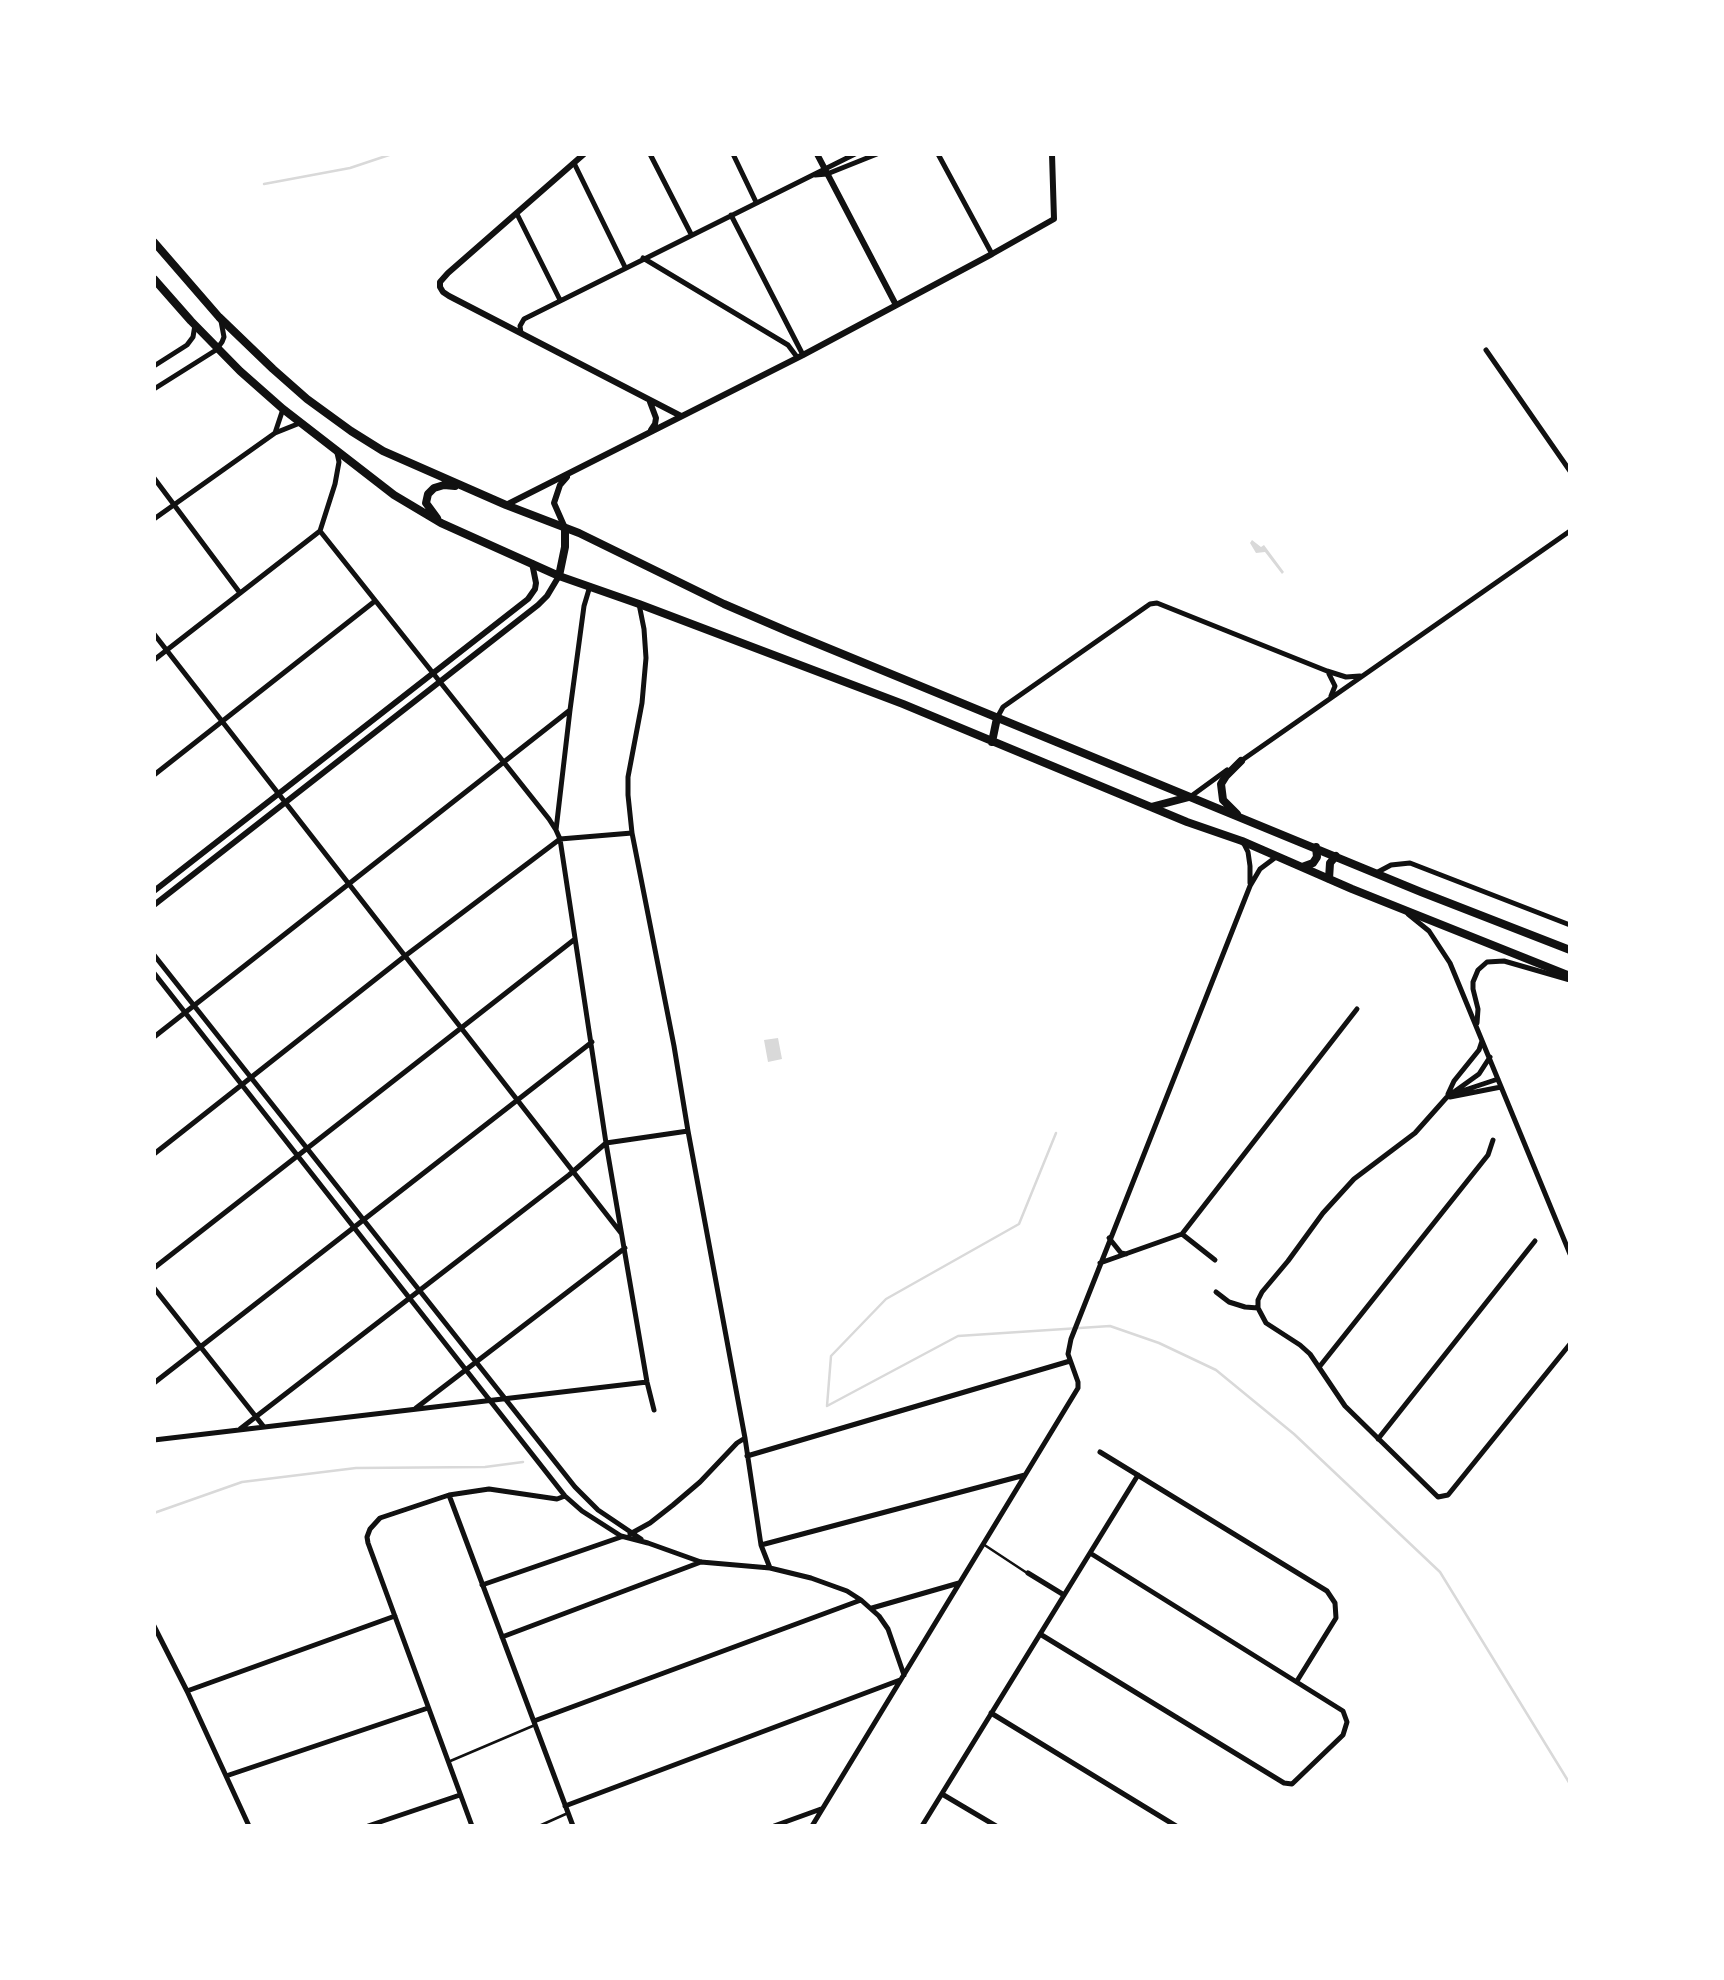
<!DOCTYPE html>
<html>
<head>
<meta charset="utf-8">
<style>
  body { margin:0 }
  #map { position:relative; width:1724px; height:1980px; overflow:hidden; background:#fff; font-family:Poppins,sans-serif }
  canvas { display:block }
  .frame { position:absolute; inset:0; border:156px solid #fff; pointer-events:none }
</style>
</head>
<body>
<div id="map">
<canvas width="1724" height="1980"></canvas>
<div class="frame"></div>
</div>
<script>
const ctx = document.querySelector('canvas').getContext('2d');
ctx.lineJoin = 'round';
function fillPath(path, color) {
  ctx.fillStyle = color;
  ctx.fill(path, 'evenodd');
}
function poly(rows) {
  const path = new Path2D();
  for (const r of rows) {
    path.moveTo(r[0], r[1]);
    for (let i = 2; i < r.length; i += 2) path.lineTo(r[i], r[i + 1]);
  }
  return path;
}
function strokePath(path, color, width, dash) {
  ctx.strokeStyle = color;
  ctx.lineWidth = width;
  ctx.lineCap = dash ? 'butt' : 'round';
  ctx.setLineDash(dash || []);
  ctx.stroke(path);
}
const water = poly([
  [1252,540,1261,547,1264,545,1284,572,1282,574,1265,552,1256,553,1250,543],
  [778,1038,782,1059,768,1062,764,1040]
]);
const stream = poly([
  [264,184,350,168,392,154],
  [827,1406,958,1336,1110,1326,1159,1343,1216,1370,1294,1434,1440,1572,1570,1784],
  [827,1406,831,1356,886,1299,1019,1224,1056,1133],
  [154,1513,242,1482,356,1468,485,1467,523,1462]
]);
const service = poly([
  [983,1544,1027,1573],
  [448,1762,535,1725],
  [539,1826,568,1813]
]);
const minor = poly([
  [650,154,691,234],
  [733,154,756,202],
  [938,154,992,254],
  [574,163,625,267],
  [815,175,827,174,877,154],
  [517,214,560,300],
  [731,215,803,355],
  [643,258,788,345,797,357],
  [521,333,520,326,524,319,855,154],
  [1486,350,1570,471],
  [154,366,187,345,193,337,195,325],
  [154,389,216,350,222,342,224,337,221,321],
  [283,409,275,433,300,423],
  [154,478,240,593],
  [154,519,275,433],
  [320,531,549,819,556,830],
  [590,586,584,606,570,710,556,830,560,839,606,1143,647,1382,654,1410],
  [639,604,644,629,646,658,642,703,628,777,628,795,632,833,674,1046,688,1131,745,1438,761,1545,770,1568],
  [154,634,621,1233],
  [154,660,320,531,335,484,339,462,337,453],
  [1329,674,1335,686,1331,696],
  [997,718,1003,707,1150,604,1157,603,1327,671,1346,677,1360,676],
  [1238,763,1570,531],
  [154,775,375,601],
  [1190,797,1227,770],
  [1243,842,1248,852,1250,866,1250,883],
  [1376,873,1391,865,1410,863,1570,925],
  [1408,914,1429,931,1450,963,1570,1254],
  [154,955,575,1487,598,1510,641,1539],
  [154,973,565,1496,582,1511,621,1536,648,1543,701,1562,770,1568,811,1578,847,1591,861,1600,879,1616,888,1629,904,1675],
  [1477,1023,1478,1009,1473,989,1473,982,1478,970,1487,962,1504,961,1570,980],
  [154,1037,570,710],
  [1490,1057,1479,1074,1447,1097,1415,1133,1354,1179,1323,1213,1288,1261,1262,1292,1258,1300,1258,1308,1266,1323,1300,1345,1310,1354,1345,1406,1438,1497,1448,1495,1570,1344],
  [1456,1093,1498,1079],
  [1448,1094,1454,1081,1479,1050,1482,1041],
  [1450,1097,1501,1087],
  [154,1154,405,956,560,839,632,833],
  [1182,1234,1215,1260],
  [1109,1238,1121,1253,1126,1254],
  [1100,1263,1182,1234,1357,1009],
  [154,1268,575,939],
  [154,1288,264,1427],
  [1216,1292,1229,1302,1245,1307,1258,1308],
  [1320,1366,1488,1155,1493,1140],
  [154,1383,592,1042],
  [416,1408,625,1248],
  [240,1429,569,1175,606,1143,688,1131],
  [1378,1439,1535,1241],
  [154,1440,647,1382],
  [1100,1452,1327,1591,1335,1603,1336,1618,1297,1681],
  [747,1456,1070,1361],
  [449,1495,573,1826],
  [630,1534,650,1523,673,1505,700,1482,737,1443,745,1438],
  [761,1545,1025,1475],
  [1028,1573,1064,1595],
  [482,1585,621,1537],
  [872,1608,959,1583],
  [154,1626,187,1691,249,1826],
  [1040,1634,1284,1783,1292,1784,1343,1735,1347,1722,1343,1711,1090,1553],
  [502,1637,701,1562],
  [187,1691,395,1616],
  [991,1713,1176,1826],
  [534,1721,861,1600],
  [226,1776,428,1708],
  [942,1794,996,1826],
  [565,1806,900,1680],
  [368,1826,460,1795],
  [472,1826,368,1543,367,1537,370,1529,380,1518,449,1495,489,1489,557,1499,565,1496],
  [774,1826,821,1809],
  [812,1826,1078,1388,1078,1382,1068,1354,1071,1339,1250,886,1260,869,1276,857],
  [922,1826,1138,1475]
]);
const tertiary = poly([
  [584,154,448,273,440,282,440,287,443,292,449,296,681,416],
  [817,154,896,305],
  [650,402,656,418,655,424,651,430],
  [506,505,803,355,992,254,1054,219,1052,154],
  [565,528,554,503,560,485,567,477],
  [154,891,528,599,535,589,536,583,532,563],
  [154,905,538,605,547,596,559,576]
]);
const primary = poly([
  [154,242,219,317,273,369,307,399,351,431,383,451,506,505,579,533,724,604,789,632,1421,892,1570,950],
  [154,279,191,321,240,371,283,409,394,495,441,523,559,576,639,604,903,704,1187,822,1242,841,1352,889,1570,976],
  [437,518,426,503,428,494,434,488,444,485,455,486],
  [559,576,565,547,565,528],
  [992,742,997,718],
  [1151,807,1189,797],
  [1237,814,1223,800,1221,784,1226,776,1241,761],
  [1302,867,1313,863,1317,857,1316,847],
  [1329,879,1330,863,1336,856]
]);
fillPath(water, '#d9d9d9');
strokePath(stream, '#d9d9d9', 2.5);
strokePath(service, '#111', 2.5);
strokePath(minor, '#111', 5);
strokePath(tertiary, '#111', 6);
strokePath(primary, '#111', 8);
</script>
</body>
</html>
